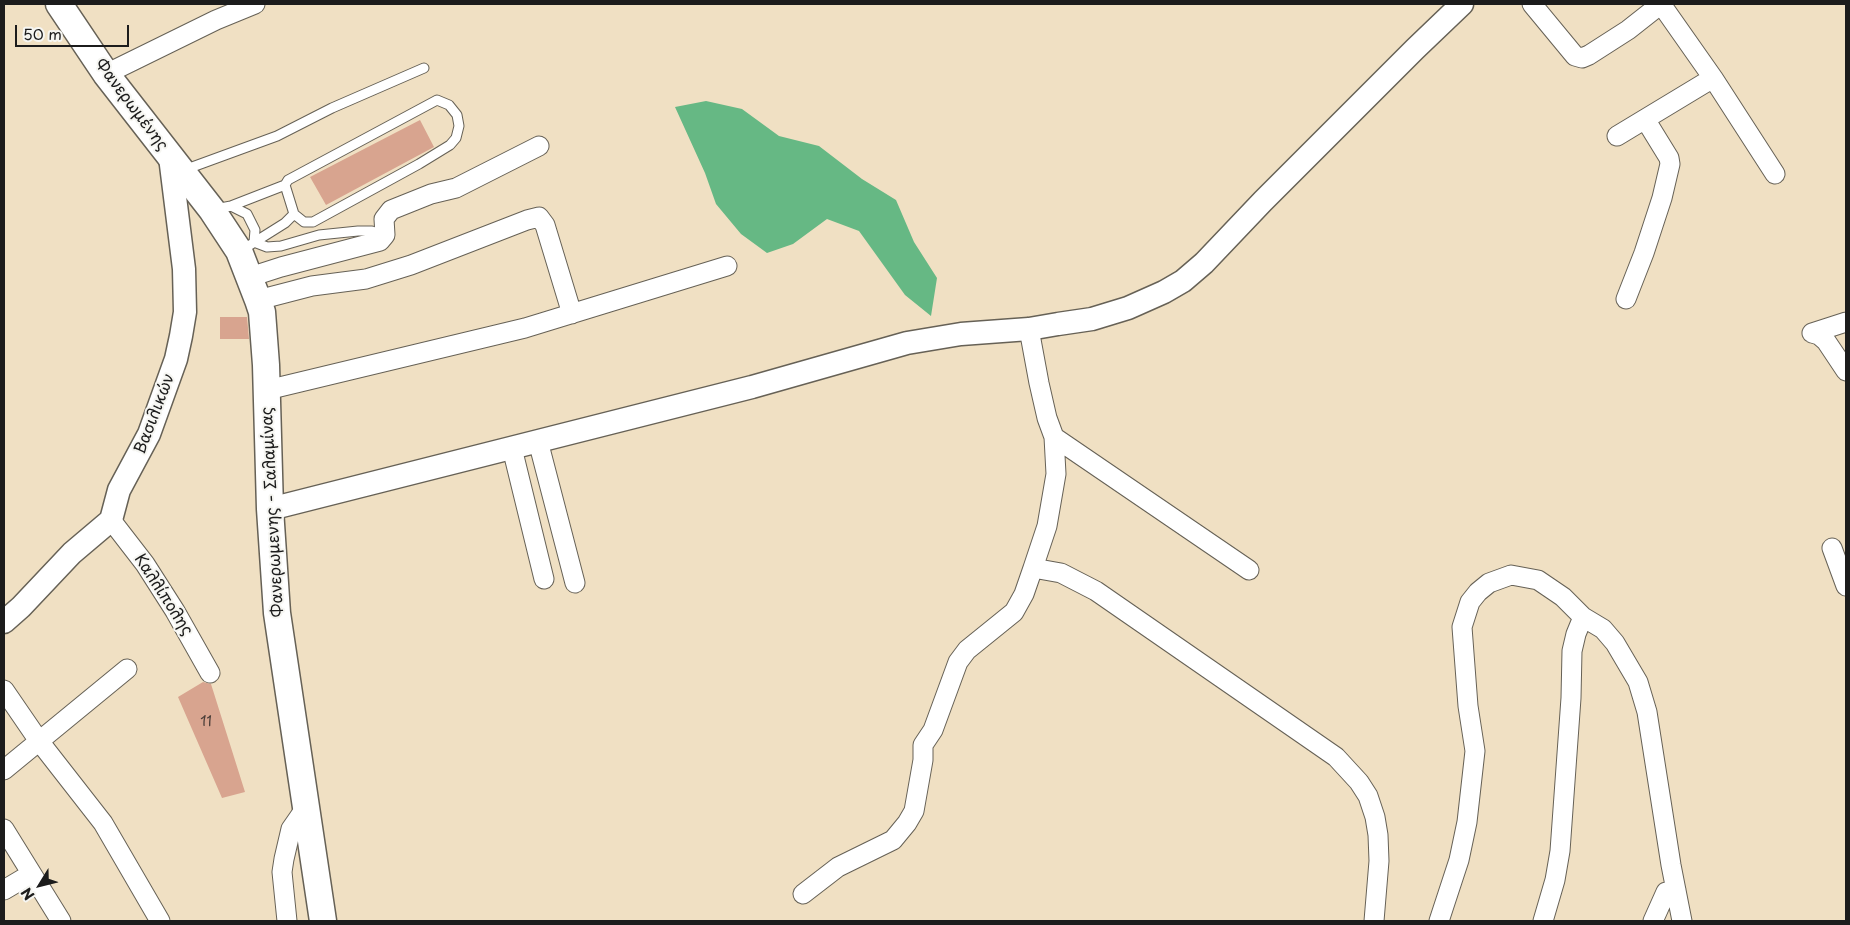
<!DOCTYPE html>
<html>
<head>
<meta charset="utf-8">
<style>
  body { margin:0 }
  #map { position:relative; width:1850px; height:925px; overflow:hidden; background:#f0e0c3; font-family:"Playpen Sans",sans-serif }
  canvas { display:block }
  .frame { position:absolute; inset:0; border:5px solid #1c1c1c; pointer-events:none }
  .north { position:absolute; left:15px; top:860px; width:50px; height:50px; -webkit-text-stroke:4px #f6f6f2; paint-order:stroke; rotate:234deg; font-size:14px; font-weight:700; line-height:20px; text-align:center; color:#1c1c1c }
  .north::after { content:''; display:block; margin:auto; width:18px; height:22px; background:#1c1c1c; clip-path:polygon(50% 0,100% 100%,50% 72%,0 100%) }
  .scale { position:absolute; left:15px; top:25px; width:114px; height:22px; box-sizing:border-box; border:2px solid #1c1c1c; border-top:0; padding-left:6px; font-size:15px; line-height:18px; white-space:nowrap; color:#1c1c1c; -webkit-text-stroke:4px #f6f6f2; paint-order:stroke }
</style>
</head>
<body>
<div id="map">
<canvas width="1850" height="925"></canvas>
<div class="frame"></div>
<div class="north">N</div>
<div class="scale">50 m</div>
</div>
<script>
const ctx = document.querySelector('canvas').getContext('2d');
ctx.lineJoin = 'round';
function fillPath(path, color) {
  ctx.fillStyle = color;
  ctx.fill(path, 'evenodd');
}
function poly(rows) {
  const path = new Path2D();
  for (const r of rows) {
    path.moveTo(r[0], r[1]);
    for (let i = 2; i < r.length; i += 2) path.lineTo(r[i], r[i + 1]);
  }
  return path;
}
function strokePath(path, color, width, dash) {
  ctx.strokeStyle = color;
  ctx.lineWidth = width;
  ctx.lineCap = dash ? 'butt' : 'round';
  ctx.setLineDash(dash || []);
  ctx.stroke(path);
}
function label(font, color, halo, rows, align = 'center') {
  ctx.font = font + ' "Playpen Sans",sans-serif';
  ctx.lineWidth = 4;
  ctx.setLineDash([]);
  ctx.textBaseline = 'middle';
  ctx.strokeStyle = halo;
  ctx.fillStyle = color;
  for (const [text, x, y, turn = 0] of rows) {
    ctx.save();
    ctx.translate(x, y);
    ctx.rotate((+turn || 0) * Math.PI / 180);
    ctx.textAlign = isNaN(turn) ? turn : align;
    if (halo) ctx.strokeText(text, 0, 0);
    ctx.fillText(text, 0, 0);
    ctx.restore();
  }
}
const forest = poly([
  [706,101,742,109,779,136,819,146,862,179,896,200,914,242,937,278,931,316,905,295,859,231,827,219,793,244,767,253,741,234,716,204,705,173,675,107]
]);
const building = poly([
  [420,120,434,147,326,205,310,177],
  [220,317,247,317,249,339,220,339],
  [203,682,211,684,245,792,222,798,178,697]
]);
const service = poly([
  [184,170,277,136,332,108,424,68],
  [231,206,285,185],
  [215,209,231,206,247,214,255,230,254,242,267,247,281,246,319,235,358,231,372,231,385,235],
  [242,250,285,223,294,214,285,185,288,180,437,100,449,105,457,115,459,126,456,138,450,145,419,164,313,222,304,222,294,214]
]);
const minor = poly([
  [1532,4,1575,56,1582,58,1589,55,1628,30,1661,4],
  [1661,4,1713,78,1775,174],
  [106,74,216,20,255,4],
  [1617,136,1713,78],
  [250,277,281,267,380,241,385,235,384,219,391,210,431,194,456,188,539,146],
  [1626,299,1644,253,1662,198,1670,164,1669,158,1645,119],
  [258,300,312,286,366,279,411,265,527,220,539,217,545,225,572,314],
  [1029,329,1039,383,1047,418,1054,437,1056,474,1047,526,1033,568,1061,573,1096,591,1336,757,1359,782,1368,796,1375,817,1378,835,1379,861,1374,921],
  [1812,333,1819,335,1826,341,1846,371],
  [1812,333,1846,322],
  [267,390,525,328,727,266],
  [1054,437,1249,570],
  [538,441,575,583],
  [512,448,544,579],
  [111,520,145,564,175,611,210,673],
  [1832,548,1846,586],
  [4,690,39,741,103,823,160,921],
  [4,770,127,669],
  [4,829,61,921],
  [4,890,31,874],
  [803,894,838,867,893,840,907,823,914,811,923,760,923,745,933,730,958,662,967,650,1014,612,1024,594,1033,568],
  [287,921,282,872,284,859,291,829,307,806],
  [1439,921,1459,860,1467,822,1475,751,1468,706,1462,627,1470,602,1478,592,1489,583,1511,575,1538,580,1563,597,1583,617,1603,629,1615,643,1638,682,1647,712,1671,865,1682,921],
  [1543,921,1555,880,1560,851,1571,698,1572,651,1576,634,1583,617],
  [1653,921,1666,892,1676,890]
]);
const tertiary = poly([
  [270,509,752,387,907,343,961,334,1029,329,1058,324,1092,319,1128,308,1164,292,1183,281,1204,263,1263,201,1415,49,1462,4],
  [4,622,21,607,72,553,111,520,119,490,149,434,176,359,181,336,185,312,184,269,170,157]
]);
const secondary = poly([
  [59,4,106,74,212,210,239,251,258,300,262,312,266,365,270,509,277,613,323,921]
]);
const numberNames = [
  ["11",206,722]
];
const streetNames = [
  ["Φανερωμένης",131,105,53],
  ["Βασιλικών",155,414,-69],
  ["Φανερωμενης - Σαλαμίνας",273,512,-93],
  ["Καλλίπολης",163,595,57]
];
fillPath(forest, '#66b884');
fillPath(building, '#d8a48f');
strokePath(service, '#666156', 11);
strokePath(minor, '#666156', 21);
strokePath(tertiary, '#666156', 25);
strokePath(secondary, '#666156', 29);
strokePath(service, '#fff', 9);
strokePath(minor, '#fff', 19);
strokePath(tertiary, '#fff', 22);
strokePath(secondary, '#fff', 26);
label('14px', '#4b3e39', null, numberNames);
label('16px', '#1c1c1c', '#f6f6f2', streetNames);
</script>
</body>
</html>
